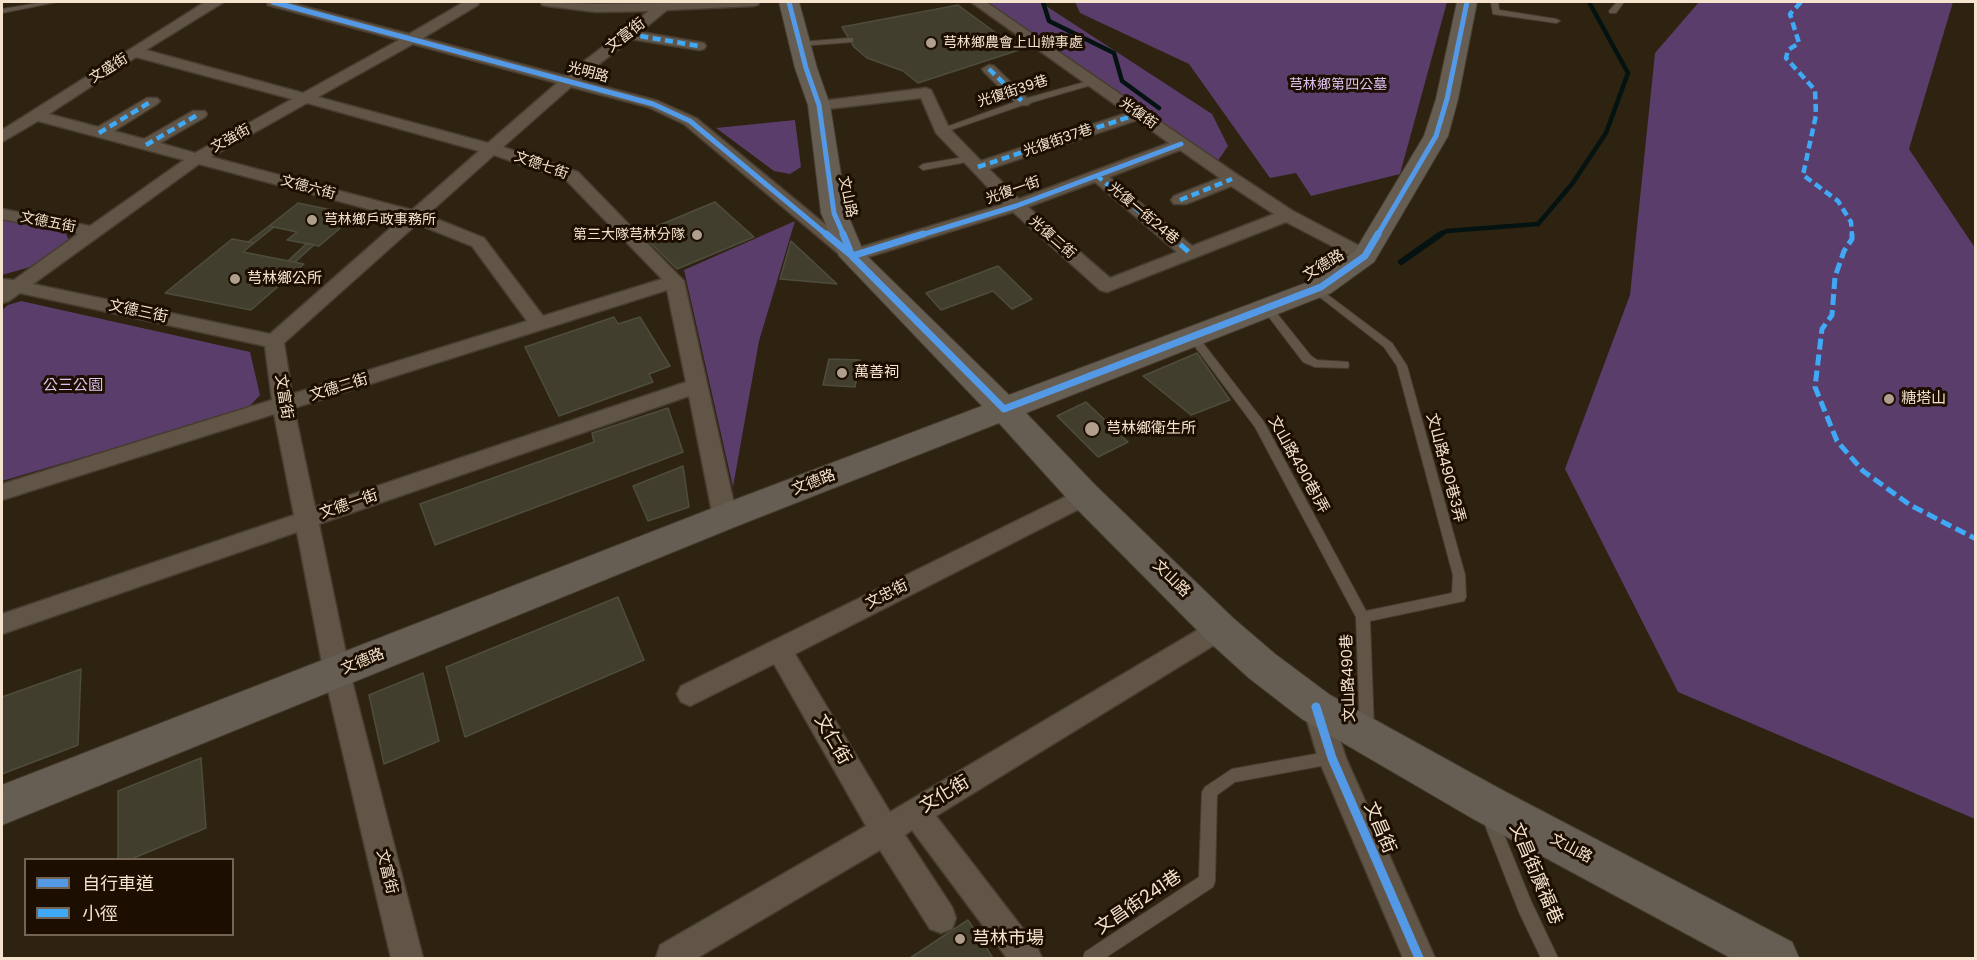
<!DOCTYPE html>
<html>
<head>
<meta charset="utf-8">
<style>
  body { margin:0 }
  #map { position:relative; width:1977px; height:960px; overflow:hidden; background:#2e2211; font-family:Poppins,"Noto Sans TC",sans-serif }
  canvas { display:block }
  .frame { position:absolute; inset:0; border:3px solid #f6e3ce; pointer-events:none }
  .legend { position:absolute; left:24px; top:858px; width:210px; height:78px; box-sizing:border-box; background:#1c0f02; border:2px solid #736454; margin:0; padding:8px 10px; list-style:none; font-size:18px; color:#f6e3ce }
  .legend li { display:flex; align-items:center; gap:12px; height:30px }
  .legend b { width:30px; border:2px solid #736454 }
</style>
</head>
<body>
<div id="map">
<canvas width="1977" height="960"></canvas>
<div class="frame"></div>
<ul class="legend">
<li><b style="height:8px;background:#5399e6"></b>自行車道</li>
<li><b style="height:8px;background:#3fa9f5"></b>小徑</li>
</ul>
</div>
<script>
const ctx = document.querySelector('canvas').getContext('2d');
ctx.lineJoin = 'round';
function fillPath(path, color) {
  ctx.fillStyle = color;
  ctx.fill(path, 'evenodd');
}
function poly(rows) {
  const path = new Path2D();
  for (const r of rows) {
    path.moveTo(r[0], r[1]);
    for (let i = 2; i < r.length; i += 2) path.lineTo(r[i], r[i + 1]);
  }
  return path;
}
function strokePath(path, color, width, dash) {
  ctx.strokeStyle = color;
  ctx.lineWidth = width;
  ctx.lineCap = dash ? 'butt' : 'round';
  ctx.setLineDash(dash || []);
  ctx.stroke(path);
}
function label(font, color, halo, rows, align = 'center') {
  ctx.font = font + ' Poppins,"Noto Sans TC",sans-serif';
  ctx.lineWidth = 6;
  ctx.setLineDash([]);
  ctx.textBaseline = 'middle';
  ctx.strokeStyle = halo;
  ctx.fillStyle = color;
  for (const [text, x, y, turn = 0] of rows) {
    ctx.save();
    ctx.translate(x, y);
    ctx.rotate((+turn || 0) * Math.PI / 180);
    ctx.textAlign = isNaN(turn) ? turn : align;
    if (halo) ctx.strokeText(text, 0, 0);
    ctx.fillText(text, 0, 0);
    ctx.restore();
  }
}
const green = poly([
  [982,2,1040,2,1212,114,1228,146,1215,165],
  [1075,2,1447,2,1400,174,1311,196,1296,173,1270,178,1189,64,1080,13],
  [1699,2,1953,2,1909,149,1975,248,1975,819,1678,692,1565,469,1630,295,1655,53],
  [795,120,801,167,790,174,774,171,716,128],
  [2,219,65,232,69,240,30,267,2,275],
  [795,221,759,341,733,487,684,270],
  [21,301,250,352,260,395,247,409,2,481,2,310,8,305]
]);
const streamFar1 = poly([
  [1043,2,1049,21,1114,53,1122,81,1159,108],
  [1439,236,1446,231,1538,224,1572,184,1606,133,1628,73,1589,2]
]);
const stream = poly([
  [1401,262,1441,234]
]);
const building = poly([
  [958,5,1019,50,918,83,903,71,867,58,854,47,842,27,958,5],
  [715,202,754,237,677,269,640,233,715,202],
  [298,203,356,215,319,246,287,240,297,232,269,226,298,203],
  [269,226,274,227,254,243,248,242,269,226],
  [232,239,254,243,243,252,304,264,251,310,165,293,232,239],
  [791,241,822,270,837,284,780,279,791,241],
  [307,243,314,245,295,262,288,261,307,243],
  [998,266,1032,299,1012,309,993,291,941,310,926,293,998,266],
  [614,317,618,324,640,317,670,366,649,374,653,382,559,416,525,347,614,317],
  [1197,353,1230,400,1191,415,1143,376,1197,353],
  [829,359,860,360,855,387,823,385,829,359],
  [1086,402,1128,442,1098,457,1057,416,1086,402],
  [668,408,683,452,435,545,420,504,594,442,592,433,668,408],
  [683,466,689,507,648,521,633,486,683,466],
  [618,597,644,660,465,737,446,667,618,597],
  [81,669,78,745,2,774,2,697,81,669],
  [423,673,439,741,384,764,369,695,423,673],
  [201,758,206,828,129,860,118,860,118,791,201,758],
  [968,920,993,958,910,958,968,920]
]);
const service = poly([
  [44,2,57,2,2,13,2,9,44,2],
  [1491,2,1498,2,1499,10,1556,19,1560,21,1556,23,1493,14,1491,2],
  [1617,2,1624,2,1616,13,1610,13,1609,11,1617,2],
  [850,38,853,38,853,42,800,46,796,44,800,42,850,38],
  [1092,80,1095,80,1095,84,1026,104,945,132,938,130,1020,100,1092,80],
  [970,156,973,157,973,161,923,170,919,167,923,164,970,156],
  [1316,286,1392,343,1407,366,1465,575,1466,597,1464,601,1370,621,1374,730,1372,735,1367,737,1362,735,1360,730,1356,617,1255,427,1187,336,1188,334,1196,334,1264,422,1366,611,1452,593,1453,575,1397,366,1384,347,1312,291,1311,289,1316,286],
  [1267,305,1271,306,1311,356,1317,360,1348,362,1349,365,1348,368,1315,367,1303,362,1262,308,1267,305],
  [1332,751,1337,753,1339,758,1337,763,1235,782,1217,795,1215,881,1213,887,1105,958,1083,958,1085,952,1199,877,1202,792,1205,787,1232,769,1332,751],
  [1489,808,1494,810,1531,901,1558,958,1541,958,1519,912,1481,815,1484,810,1489,808]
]);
const minor = poly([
  [205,2,224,2,146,50,303,93,399,40,268,5,267,2,287,2,409,34,464,2,479,2,478,5,423,38,565,76,649,11,596,12,547,6,542,5,541,2,596,4,759,2,758,5,753,6,667,10,640,32,704,43,706,46,704,49,699,50,631,39,579,80,658,101,696,118,855,249,1004,204,936,133,921,98,819,110,811,105,814,102,926,88,931,90,949,128,981,161,1127,113,971,2,986,2,1238,175,1293,211,1371,252,1374,256,1371,260,1365,262,1359,260,1286,222,1107,292,1100,290,1013,212,852,262,846,260,684,124,648,107,571,87,503,147,578,172,684,281,737,517,733,523,725,526,717,523,713,517,689,396,319,524,350,673,423,958,391,958,324,673,297,532,2,634,2,614,294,515,274,414,2,500,2,484,272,400,265,346,20,293,9,301,2,303,2,279,14,280,78,234,2,219,2,209,90,226,184,160,38,121,2,142,2,130,205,2],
  [413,44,557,83,488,143,318,97,413,44],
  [136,57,292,99,195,153,160,143,205,117,207,114,205,111,193,111,144,139,114,131,157,104,160,101,157,98,147,98,98,127,49,114,136,57],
  [307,103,479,151,412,210,211,157,307,103],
  [1137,120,1169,143,1019,199,989,169,1137,120],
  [1180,150,1220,178,1174,196,1171,200,1174,204,1186,204,1231,186,1274,214,1192,246,1109,177,1180,150],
  [494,155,566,180,662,279,543,316,484,238,427,215,494,155],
  [199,164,402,218,270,334,33,284,199,164],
  [1095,182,1177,252,1110,278,1028,207,1095,182],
  [417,224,472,246,527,321,292,394,284,343,417,224],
  [667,290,686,382,315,507,294,408,667,290],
  [989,65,994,66,1028,99,1031,102,1028,105,1018,105,984,72,982,69,989,65],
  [1085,487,1093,490,1096,496,1093,502,795,654,890,812,1211,622,1220,618,1229,622,1233,629,1229,636,936,816,1037,947,1042,958,1007,958,912,830,905,835,952,907,956,918,952,929,941,933,930,929,880,850,697,958,656,958,660,945,866,826,774,664,690,706,681,702,677,694,681,686,1085,487],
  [1316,695,1325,699,1329,707,1346,758,1435,958,1403,958,1318,758,1303,707,1307,699,1316,695]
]);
const secondary = poly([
  [779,2,799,2,817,68,830,105,847,213,864,253,1009,395,1311,281,1355,251,1424,136,1436,99,1457,2,1477,2,1458,99,1448,136,1374,262,1331,293,1026,413,1097,487,1233,618,1275,654,1330,695,1500,789,1792,942,1799,958,1731,958,1470,817,1302,719,1249,678,1207,640,1073,505,999,423,737,526,2,825,2,785,713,508,982,406,839,256,821,213,808,105,795,68,779,2]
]);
const quietFar1 = poly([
  [1801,2,1790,14,1799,43,1788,50,1786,58,1815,90,1816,115,1803,175,1838,201,1851,222,1852,236],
  [628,34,699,46],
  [989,69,1023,102],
  [99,133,152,101],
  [146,145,199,114],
  [978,167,1138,114],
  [1096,175,1169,236],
  [1180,200,1232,179]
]);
const quiet = poly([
  [1168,234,1190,253],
  [1852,234,1852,239,1844,251,1835,277,1832,315,1822,329,1815,387,1837,441,1863,471,1910,505,1976,539]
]);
const cyclewayFar2 = poly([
  [273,2,653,104,690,121,828,236],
  [789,2,806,68,819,105,834,213,844,236],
  [918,236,1016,206,1181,144],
  [1377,236,1436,136,1447,99,1467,2]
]);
const cyclewayFar1 = poly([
  [826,234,850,254],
  [843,234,852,256,1004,409,1321,287,1365,256,1378,234],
  [852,256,923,234]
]);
const cycleway = poly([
  [1316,707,1332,758,1419,958]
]);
const markers = [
  [931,43,6,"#b09f8c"],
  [312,220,6,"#b09f8c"],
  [697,235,6,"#b09f8c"],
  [235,279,6,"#b09f8c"],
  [842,373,6,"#b09f8c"],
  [1889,399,6,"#b09f8c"],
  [1092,429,8,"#b09f8c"],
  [960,939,6,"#b09f8c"]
];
const farPoinames = [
  ["芎林鄉農會上山辦事處",943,43],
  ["芎林鄉戶政事務所",324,220],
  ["第三大隊芎林分隊",685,235,"right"]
];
const farStreetnames = [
  ["文盛街",109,69,-32],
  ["光明路",588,73,15],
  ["光復街39巷",1013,92,-18],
  ["光復街",1138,114,35],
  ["文強街",231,139,-29],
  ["光復街37巷",1058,141,-19],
  ["文德七街",541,166,20],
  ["文德六街",308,188,15],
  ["光復一街",1013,191,-19],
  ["文山路",847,197,78],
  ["光復一街24巷",1143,214,40],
  ["文德五街",48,223,11],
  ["光復二街",1052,238,41]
];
const farParknames = [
  ["芎林鄉第四公墓",1338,85]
];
const streetNames = [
  ["文富街",626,36,-38],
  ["文德路",1324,266,-31],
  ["文德三街",138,312,12],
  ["文德二街",339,388,-17],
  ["文富街",283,397,81],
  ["文山路490巷1弄",1298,465,61],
  ["文山路490巷3弄",1445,468,75],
  ["文德路",814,483,-21],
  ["文德一街",349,505,-19],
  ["文山路",1171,579,44],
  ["文忠街",887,595,-27],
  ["文德路",363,662,-22],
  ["文山路490巷",1349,678,-92],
  ["文山路",1571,849,28],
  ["文富街",386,872,76]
];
const poiNames = [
  ["芎林鄉公所",247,279],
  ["萬善祠",854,373],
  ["糖塔山",1901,399],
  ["芎林鄉衛生所",1106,429]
];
const parkNames = [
  ["公三公園",73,386]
];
const nearStreetnames = [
  ["文仁街",832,740,60],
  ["文化街",945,795,-31],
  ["文昌街",1379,828,67],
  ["文昌街廣福巷",1535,874,67],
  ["文昌街241巷",1139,903,-34]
];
const nearPoinames = [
  ["芎林市場",972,939]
];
fillPath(green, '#5a3d6a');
strokePath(streamFar1, '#041311', 4.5);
strokePath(stream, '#041311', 6);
fillPath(building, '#413e2d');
strokePath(building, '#4e4d3d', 1.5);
strokePath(service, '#473d30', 2);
strokePath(minor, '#473d30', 3);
strokePath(secondary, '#473d30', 2);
fillPath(service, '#615547');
fillPath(minor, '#615547');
fillPath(secondary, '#665e52');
strokePath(quietFar1, '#3fa9f5', 4.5, [8, 4.5]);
strokePath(quiet, '#3fa9f5', 5, [11, 5]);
strokePath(cyclewayFar2, '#5399e6', 5);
strokePath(cyclewayFar1, '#5399e6', 7);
strokePath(cycleway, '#5399e6', 9);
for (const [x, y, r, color] of markers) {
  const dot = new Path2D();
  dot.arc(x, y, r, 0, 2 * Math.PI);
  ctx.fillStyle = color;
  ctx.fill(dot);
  strokePath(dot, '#1c0f02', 2);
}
label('14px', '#f6e3ce', '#1c0f02', farPoinames, 'left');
label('14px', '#f6e3ce', '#1c0f02', farStreetnames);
label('14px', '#dcc3f0', '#1c0f02', farParknames);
label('15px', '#f6e3ce', '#1c0f02', streetNames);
label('15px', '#f6e3ce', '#1c0f02', poiNames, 'left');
label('15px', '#dcc3f0', '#1c0f02', parkNames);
label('18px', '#f6e3ce', '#1c0f02', nearStreetnames);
label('18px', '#f6e3ce', '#1c0f02', nearPoinames, 'left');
</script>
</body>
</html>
